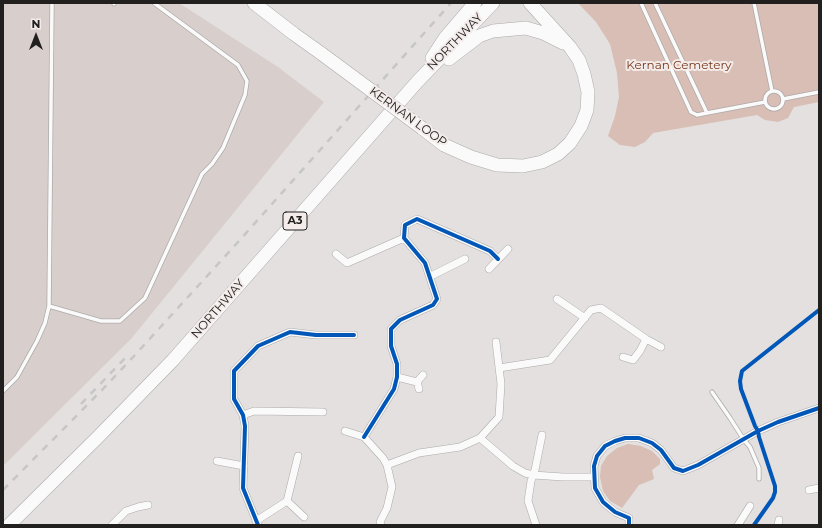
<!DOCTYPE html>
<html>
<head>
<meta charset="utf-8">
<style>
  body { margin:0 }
  #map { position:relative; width:822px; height:528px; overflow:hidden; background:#e3e0df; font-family:Montserrat,sans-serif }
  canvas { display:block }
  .frame { position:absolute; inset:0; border:4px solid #22201f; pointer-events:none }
  .north { position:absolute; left:16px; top:16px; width:40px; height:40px; -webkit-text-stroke:3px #f3ecea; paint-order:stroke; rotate:0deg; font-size:11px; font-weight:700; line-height:16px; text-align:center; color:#22201f }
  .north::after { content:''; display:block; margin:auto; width:14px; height:18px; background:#22201f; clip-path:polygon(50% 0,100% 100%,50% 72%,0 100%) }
</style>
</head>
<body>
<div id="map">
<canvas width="822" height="528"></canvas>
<div class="frame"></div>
<div class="north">N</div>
</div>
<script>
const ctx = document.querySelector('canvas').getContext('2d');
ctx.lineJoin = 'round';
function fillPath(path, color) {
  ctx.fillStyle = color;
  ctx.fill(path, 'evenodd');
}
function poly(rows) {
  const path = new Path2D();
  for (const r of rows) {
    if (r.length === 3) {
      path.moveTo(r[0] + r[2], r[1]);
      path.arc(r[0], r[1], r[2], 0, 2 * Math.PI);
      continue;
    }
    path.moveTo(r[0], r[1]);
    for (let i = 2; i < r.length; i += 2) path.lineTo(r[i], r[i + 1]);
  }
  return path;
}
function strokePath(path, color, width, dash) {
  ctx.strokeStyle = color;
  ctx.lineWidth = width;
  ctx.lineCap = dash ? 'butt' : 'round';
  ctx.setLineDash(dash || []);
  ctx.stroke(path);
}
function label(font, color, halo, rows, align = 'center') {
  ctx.font = font + ' Montserrat,sans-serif';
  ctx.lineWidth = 4;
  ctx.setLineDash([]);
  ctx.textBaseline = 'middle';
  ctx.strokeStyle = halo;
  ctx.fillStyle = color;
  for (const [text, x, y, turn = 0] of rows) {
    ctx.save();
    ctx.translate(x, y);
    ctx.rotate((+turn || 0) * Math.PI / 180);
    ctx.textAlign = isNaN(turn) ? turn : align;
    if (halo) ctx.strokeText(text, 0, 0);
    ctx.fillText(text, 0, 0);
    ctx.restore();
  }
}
const built = poly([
  [3,3,179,3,278,67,324,102,131,339,3,466]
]);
const green = poly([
  [578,3,819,3,819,102,794,107,788,118,778,122,765,120,757,115,653,133,645,142,635,147,620,145,608,136,615,116,619,97,617,73,610,44,596,22],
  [628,444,641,446,652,451,660,459,660,464,652,470,654,479,639,485,622,508,610,501,603,491,600,477,601,466,607,456,617,448]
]);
const lane = poly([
  [641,3,691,112,697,115,707,113,655,3],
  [754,3,772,91],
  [114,4,114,3],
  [774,100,9],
  [783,99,819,92],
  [707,113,765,102],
  [49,306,101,321,120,321,145,298,197,185,202,174,212,164,223,148,245,95,247,81,238,65,154,3],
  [3,391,17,377,37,341,45,323,49,306,52,3],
  [712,392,730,418,744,440,750,447,759,468,759,479]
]);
const street = poly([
  [336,254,347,263,404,238],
  [489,269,508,249],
  [431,276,465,259],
  [557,299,585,318],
  [623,357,633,360,640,351,646,339],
  [499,368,550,360,591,310,601,308,646,339,661,347],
  [397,377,417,382],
  [419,389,417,382,423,375],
  [243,415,254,411,323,412],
  [345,431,364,437,383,458,387,465,392,487,387,508,380,522,381,525],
  [364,437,394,389,397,377,397,364,391,346,391,329,400,320,433,305,437,299,425,263,404,238,405,225,417,219,490,251,498,259],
  [480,438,513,466,525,473,533,475,563,477,593,477],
  [217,461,244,466],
  [387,465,419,453,460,447,480,438,499,417,501,384,496,342],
  [809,490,819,488],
  [287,501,304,517],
  [256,521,287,501,298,456],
  [112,525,126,511,138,507,148,505],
  [258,525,243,488,245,426,243,415,234,399,234,371,258,346,290,332,316,335,354,335],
  [536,525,528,501,531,481,535,470,542,435],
  [629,525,629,518,615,512,603,502,595,488,594,466,597,456,605,446,615,441,625,438,639,438,652,443,661,450,674,468,683,471,698,465,758,431,778,422,819,408],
  [738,525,750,506],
  [778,525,779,520]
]);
const highway = poly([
  [254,3,294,34,322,54],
  [432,58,445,38,475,3],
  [449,59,479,36,493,31,526,28,543,33,563,43],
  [422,128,444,145,471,157,497,165,523,166,542,162,558,154,570,143,581,126,587,110,588,92,584,74,579,60,570,47,530,3],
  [9,525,98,437,173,360,417,82,493,3]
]);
const rail = poly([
  [81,404,128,355],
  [3,490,102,390,135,355,239,241,451,3]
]);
const highwayBridge = poly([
  [322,54,422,128]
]);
const cycleway = poly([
  [364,437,394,389,397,377,397,364,391,346,391,329,400,320,433,305,437,299,425,263,404,238,405,225,417,219,490,251,498,259],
  [258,525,243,488,245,426,243,415,234,399,234,371,258,346,290,332,316,335,354,335],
  [629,525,629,518,615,512,603,502,595,488,594,466,597,456,605,446,615,441,625,438,639,438,652,443,661,450,674,468,683,471,698,465,758,431,778,422,819,408],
  [754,525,773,498,775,492,775,486,759,437,758,431,755,426,741,389,740,381,742,371,819,310]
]);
const shields = [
  [295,221,24]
];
const shieldNames = [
  ["A3",295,221]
];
const streetNames = [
  ["NORTHWAY",455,42,-46],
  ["KERNAN LOOP",408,117,36],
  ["NORTHWAY",218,309,-49]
];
const parkNames = [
  ["Kernan Cemetery",679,65]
];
fillPath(built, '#d8cfcc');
fillPath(green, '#d8beb4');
strokePath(lane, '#acaaa9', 5);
strokePath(street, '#acaaa9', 8);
strokePath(highway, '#acaaa9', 14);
strokePath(lane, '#fbfafa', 3.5);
strokePath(street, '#fbfafa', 7);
strokePath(highway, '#fbfafa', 13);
strokePath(rail, '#c7c6c6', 2.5, [7, 7]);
strokePath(highwayBridge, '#acaaa9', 14, []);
strokePath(highwayBridge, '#fbfafa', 13);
strokePath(cycleway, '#0057b8', 4);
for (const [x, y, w] of shields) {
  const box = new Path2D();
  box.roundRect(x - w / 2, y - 9, w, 18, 3);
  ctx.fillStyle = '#f3ecea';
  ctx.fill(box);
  strokePath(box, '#22201f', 1);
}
label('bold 11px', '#22201f', null, shieldNames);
label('12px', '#22201f', '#f3ecea', streetNames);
label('12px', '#773718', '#f3ecea', parkNames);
</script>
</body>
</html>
